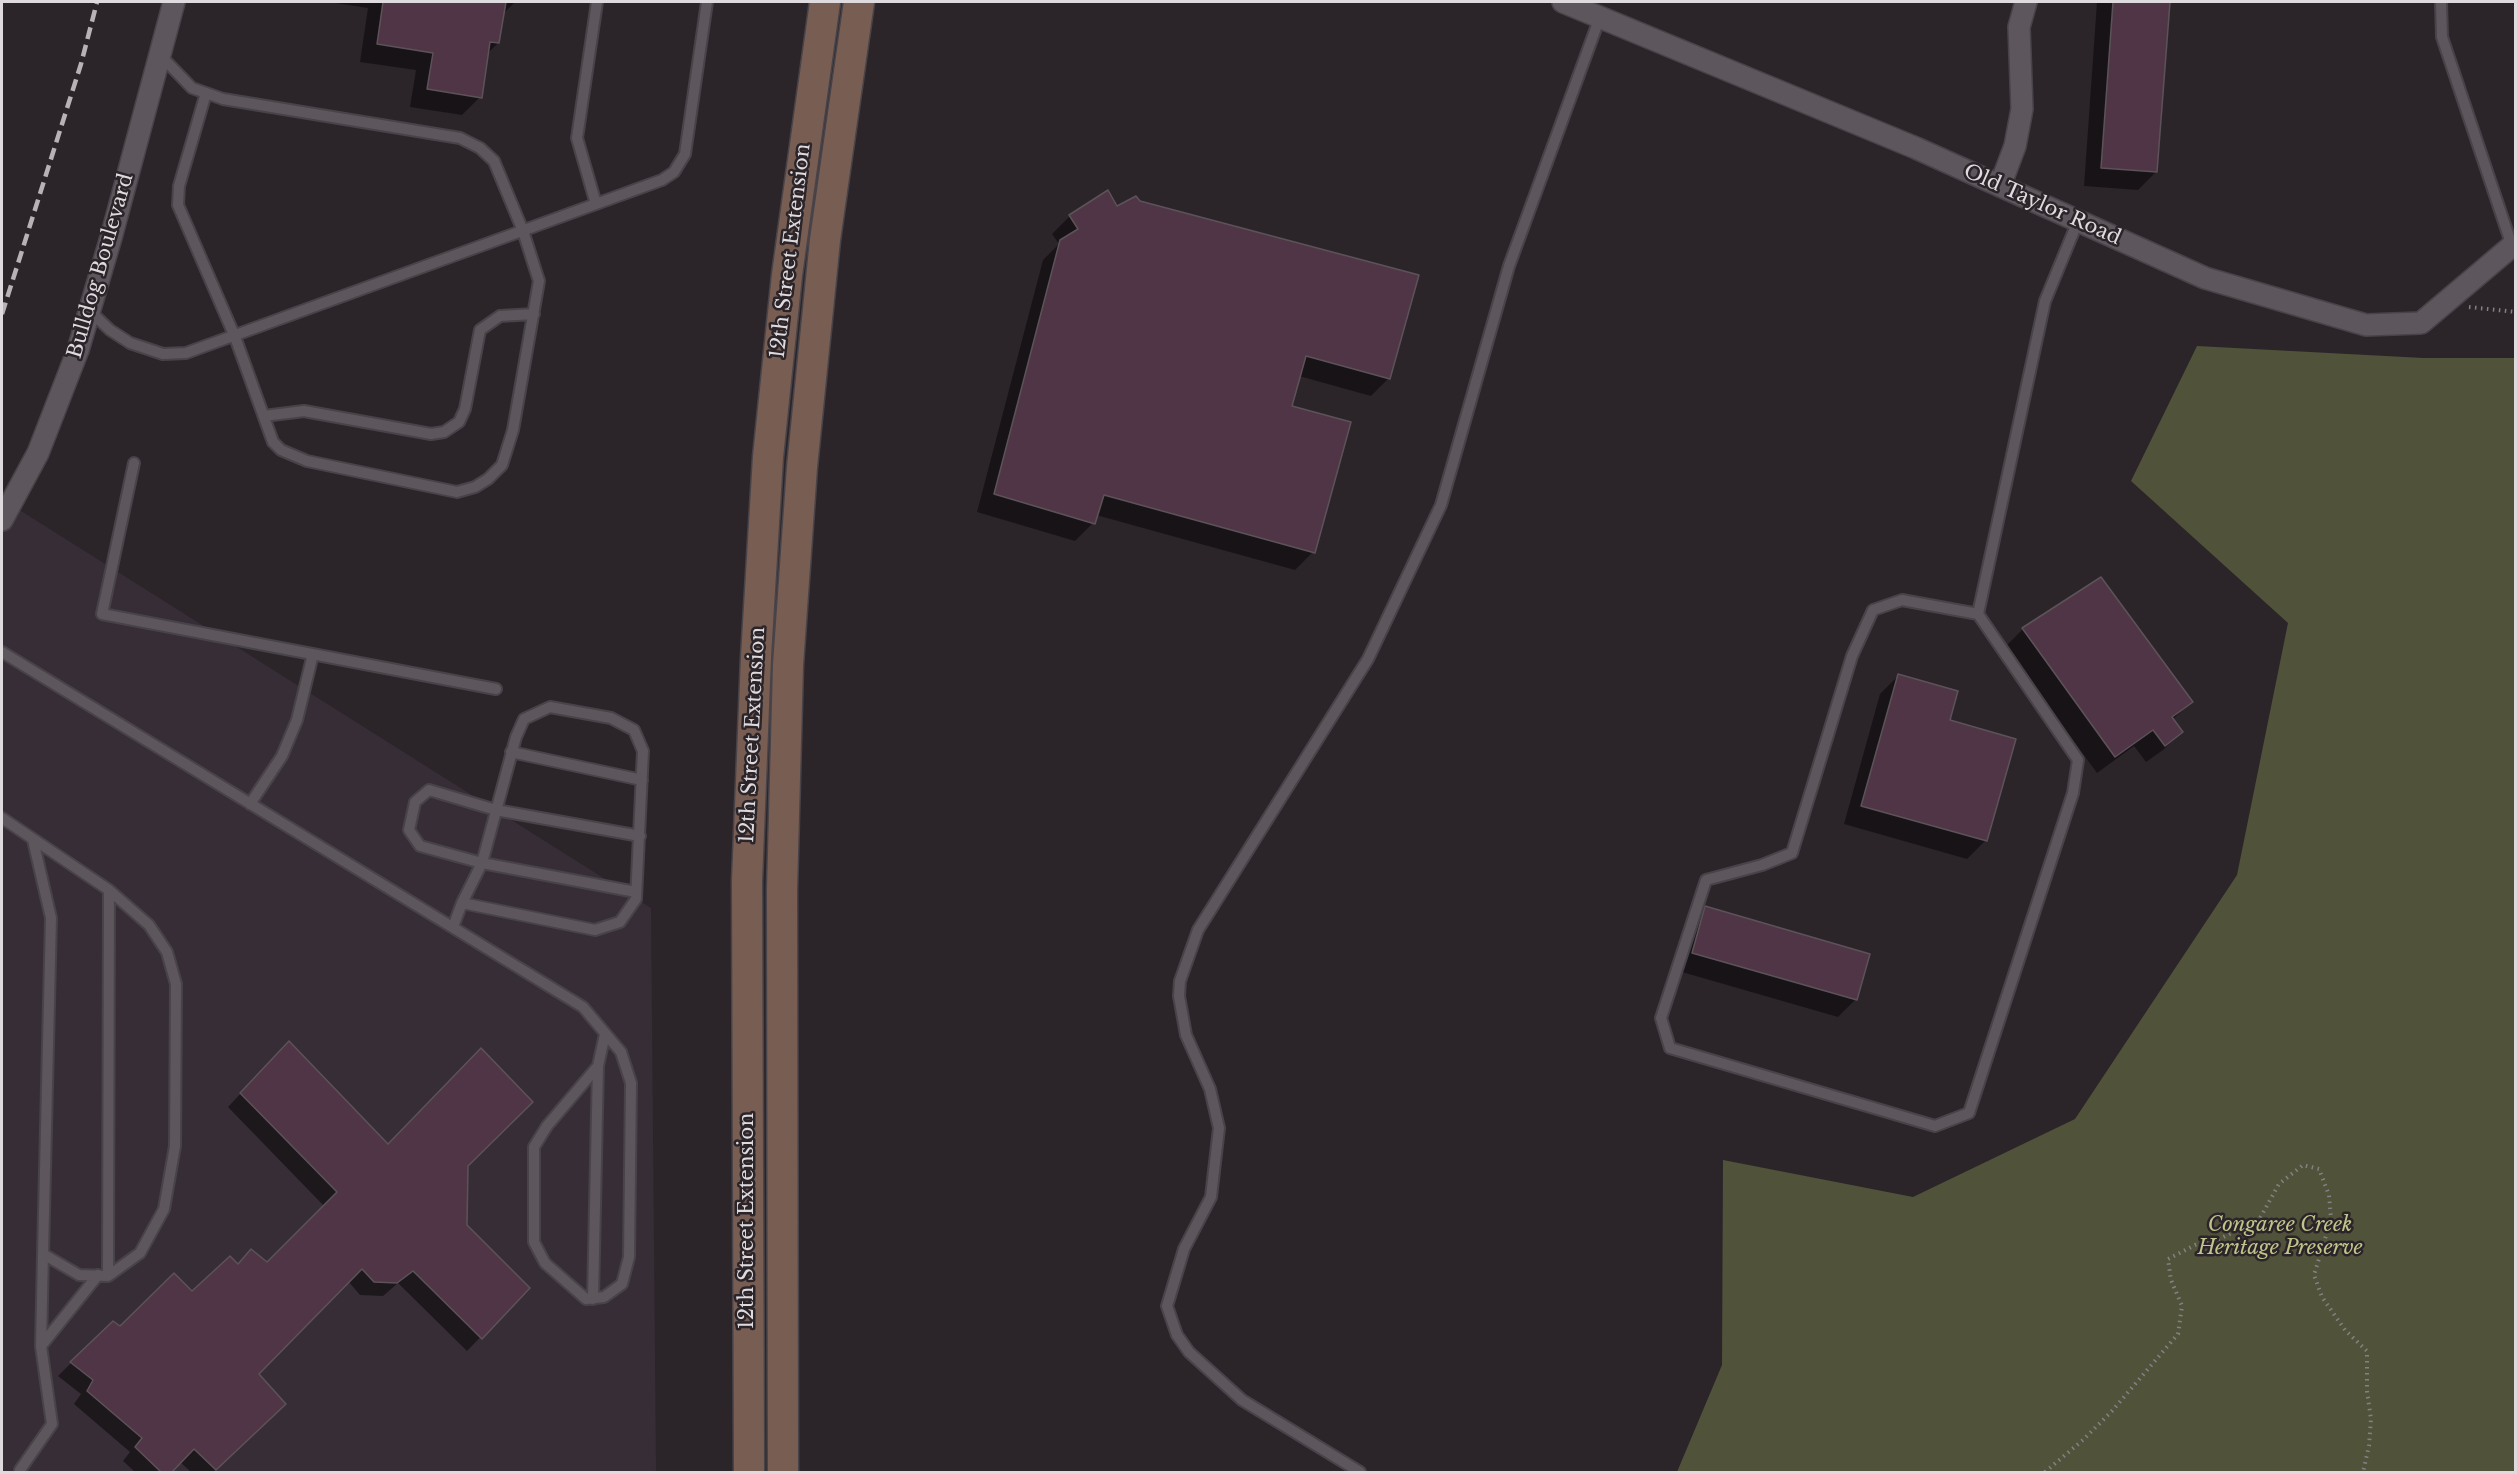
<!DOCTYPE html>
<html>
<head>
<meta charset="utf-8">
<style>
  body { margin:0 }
  #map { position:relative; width:2517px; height:1474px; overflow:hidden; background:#2b252a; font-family:"Libre Baskerville",serif }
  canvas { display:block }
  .frame { position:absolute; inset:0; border:3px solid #dfdade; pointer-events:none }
</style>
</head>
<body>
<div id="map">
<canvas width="2517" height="1474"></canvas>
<div class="frame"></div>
</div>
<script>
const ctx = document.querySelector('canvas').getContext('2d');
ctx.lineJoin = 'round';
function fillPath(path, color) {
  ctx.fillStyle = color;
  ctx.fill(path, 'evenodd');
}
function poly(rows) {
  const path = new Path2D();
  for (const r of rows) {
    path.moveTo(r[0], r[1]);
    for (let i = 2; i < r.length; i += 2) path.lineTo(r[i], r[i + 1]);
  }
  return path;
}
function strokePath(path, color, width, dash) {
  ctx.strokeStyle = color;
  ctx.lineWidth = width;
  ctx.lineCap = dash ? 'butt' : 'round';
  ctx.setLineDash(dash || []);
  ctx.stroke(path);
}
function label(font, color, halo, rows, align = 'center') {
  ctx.font = font + ' "Libre Baskerville",serif';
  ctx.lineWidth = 5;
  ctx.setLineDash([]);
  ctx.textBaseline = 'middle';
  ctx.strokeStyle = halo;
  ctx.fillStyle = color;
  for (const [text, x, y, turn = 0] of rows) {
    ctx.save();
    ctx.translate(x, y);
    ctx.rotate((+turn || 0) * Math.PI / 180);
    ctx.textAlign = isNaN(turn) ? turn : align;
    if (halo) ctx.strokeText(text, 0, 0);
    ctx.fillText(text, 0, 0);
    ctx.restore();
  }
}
const built = poly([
  [10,504,651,908,656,1472,2,1472,2,505]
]);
const green = poly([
  [2197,346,2423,358,2515,358,2515,1472,1677,1472,1722,1365,1723,1160,1913,1197,2075,1119,2237,875,2288,623,2131,481]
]);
const shadow = poly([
  [329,2,515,2,506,11,503,11,498,43,487,54,480,97,462,115,410,107,416,70,360,62,368,8],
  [2097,2,2168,2,2156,172,2138,190,2084,186],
  [1139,202,1389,378,1371,396,1299,376,1290,407,1313,552,1295,570,1096,515,1093,523,1075,541,977,512,1043,260,1059,244,1052,234,1070,216],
  [2023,629,2191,702,2172,720,2181,732,2163,750,2146,762,2134,746,2097,773,2005,647],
  [1898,676,1949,721,2014,740,1985,841,1967,859,1844,824,1880,694],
  [1705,908,1856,999,1838,1017,1675,970,1687,926],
  [276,1056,388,1146,467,1165,465,1225,528,1288,467,1351,398,1283,383,1296,360,1295,348,1281,257,1374,270,1417,213,1472,191,1472,180,1462,170,1472,135,1472,123,1461,130,1452,74,1404,81,1394,58,1376,71,1363,237,1265,267,1264,324,1206,228,1107]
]);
const building = poly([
  [383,2,506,2,499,43,490,42,482,98,427,89,433,53,377,44,383,2],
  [2113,2,2170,2,2157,172,2101,168,2113,2],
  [1108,190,1117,206,1136,196,1140,201,1419,275,1390,379,1306,356,1292,406,1351,422,1315,553,1104,495,1095,524,994,494,1060,240,1078,229,1069,215,1108,190],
  [2101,577,2193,702,2172,717,2183,732,2165,746,2153,730,2115,757,2022,628,2101,577],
  [1898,674,1958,691,1950,720,2016,739,1987,841,1861,806,1898,674],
  [1705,906,1870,954,1857,1000,1692,953,1705,906],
  [289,1041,388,1144,481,1048,533,1102,468,1166,467,1225,530,1288,482,1339,413,1271,397,1283,374,1282,362,1269,259,1374,286,1404,216,1470,194,1449,172,1472,161,1472,135,1447,142,1438,87,1391,93,1380,70,1362,113,1321,120,1326,174,1273,192,1291,230,1256,238,1264,251,1249,267,1262,337,1192,240,1093,289,1041]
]);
const path = poly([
  [2469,307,2516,312],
  [2045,1472,2083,1440,2112,1411,2178,1334,2182,1306,2171,1280,2168,1259,2195,1245,2219,1239,2259,1220,2279,1184,2303,1165,2319,1169,2329,1195,2331,1219,2314,1275,2322,1297,2345,1330,2367,1351,2367,1391,2371,1419,2369,1446,2363,1472]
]);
const lane = poly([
  [2441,2,2442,37,2512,246],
  [160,55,192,88,223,99,460,138,480,148,494,161,523,231,539,281,513,430,502,465,488,479,475,487,457,492,307,461,281,450,273,442,235,337,178,205,179,186,206,93],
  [596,204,577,138,597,2],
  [90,311,110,330,130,343,163,354,186,353,662,180,674,172,685,154,707,2],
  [264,416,304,411,431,434,444,432,459,422,465,409,480,330,500,316,534,314],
  [134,463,102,614,496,689],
  [1978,614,1902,600,1873,610,1852,656,1792,853,1762,865,1706,880,1661,1018,1670,1048,1935,1126,1969,1113,2073,793,2078,760,1978,614,2045,301,2078,221],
  [2,652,583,1007,621,1052,631,1083,629,1257,622,1284,604,1297,586,1299,545,1263,534,1242,534,1147,547,1126,598,1066,605,1034],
  [511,752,642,780],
  [250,804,282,756,297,720,313,654],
  [2,818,109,890,149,925,167,952,176,984,175,1146,164,1209,140,1253,108,1276,79,1275,43,1254,51,918,33,840],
  [636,892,482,863,420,846,409,830,415,802,429,790,496,810,640,836],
  [453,927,462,903,482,863,516,737,524,719,550,707,611,718,634,730,643,751,636,899,620,922,595,930,462,903],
  [108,1276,109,890],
  [593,1299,598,1066],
  [41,1346,98,1275],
  [20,1470,52,1424,41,1346,43,1254],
  [1360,1472,1242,1400,1189,1352,1177,1335,1167,1306,1184,1249,1211,1197,1219,1128,1210,1089,1186,1035,1179,996,1180,981,1198,930,1368,659,1441,505,1509,266,1600,17]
]);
const street = poly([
  [1563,2,1916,148,2205,278,2366,325,2421,323,2512,246],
  [2000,186,2015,146,2022,109,2019,27,2026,2],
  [2,520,38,453,78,350,112,234,174,2]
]);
const secondary = poly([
  [749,1472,747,881,756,657,768,457,787,275,825,2],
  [783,1472,782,890,788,665,802,467,825,240,859,2]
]);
const rail = poly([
  [2,314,81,64,97,2]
]);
const streetNames = [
  ["Old Taylor Road",2042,205,24],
  ["12th Street Extension",791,251,-83],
  ["Bulldog Boulevard",101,266,-74],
  ["12th Street Extension",753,735,-87],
  ["12th Street Extension",747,1221,-90]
];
const parkNames = [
  ["Congaree Creek",2280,1225],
  ["Heritage Preserve",2280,1248]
];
fillPath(built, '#372d36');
fillPath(green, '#51523a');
fillPath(shadow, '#0007');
fillPath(building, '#503546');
strokePath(building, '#5c5359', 1.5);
strokePath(lane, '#484348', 14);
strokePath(street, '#484348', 24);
strokePath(secondary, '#484348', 33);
strokePath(path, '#868085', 4, [1.5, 4.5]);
strokePath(lane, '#5d565d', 10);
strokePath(street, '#5d565d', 21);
strokePath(secondary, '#785d53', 30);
strokePath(rail, '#b8b2b7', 4.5, [12, 6]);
label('20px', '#dfdade', '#2b252a', streetNames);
label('italic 20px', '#c2c58b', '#2b252a', parkNames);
</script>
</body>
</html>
